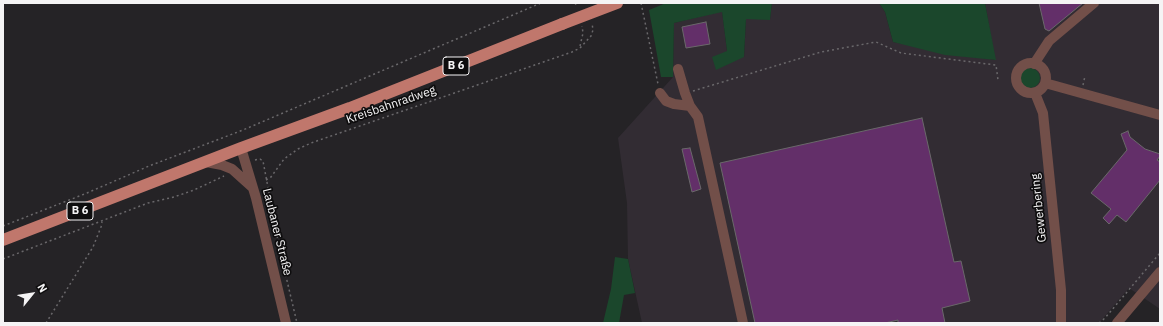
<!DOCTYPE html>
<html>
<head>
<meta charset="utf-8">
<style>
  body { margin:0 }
  #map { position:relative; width:1163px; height:326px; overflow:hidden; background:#252326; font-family:"IBM Plex Sans",sans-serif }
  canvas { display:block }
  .frame { position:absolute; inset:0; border:4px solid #f5f4f5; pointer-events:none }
  .north { position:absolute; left:12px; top:274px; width:40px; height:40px; -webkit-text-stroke:3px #0e0d0e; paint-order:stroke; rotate:60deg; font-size:11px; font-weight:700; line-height:16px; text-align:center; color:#f5f4f5 }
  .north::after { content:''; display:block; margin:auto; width:14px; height:18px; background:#f5f4f5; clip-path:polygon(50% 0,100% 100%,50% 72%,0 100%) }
</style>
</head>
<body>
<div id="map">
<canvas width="1163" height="326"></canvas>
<div class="frame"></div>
<div class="north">N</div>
</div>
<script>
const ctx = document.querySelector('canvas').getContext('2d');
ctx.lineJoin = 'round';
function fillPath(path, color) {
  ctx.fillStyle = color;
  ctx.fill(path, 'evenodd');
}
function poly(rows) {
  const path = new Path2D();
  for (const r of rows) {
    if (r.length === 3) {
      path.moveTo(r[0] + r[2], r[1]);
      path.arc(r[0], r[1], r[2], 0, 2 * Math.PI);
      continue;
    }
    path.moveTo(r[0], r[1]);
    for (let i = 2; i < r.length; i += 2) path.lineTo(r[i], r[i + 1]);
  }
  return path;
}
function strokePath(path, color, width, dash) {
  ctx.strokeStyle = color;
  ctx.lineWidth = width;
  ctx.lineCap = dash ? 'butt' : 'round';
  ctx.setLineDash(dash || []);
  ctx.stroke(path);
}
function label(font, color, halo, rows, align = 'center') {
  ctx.font = font + ' "IBM Plex Sans",sans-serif';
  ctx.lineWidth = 3.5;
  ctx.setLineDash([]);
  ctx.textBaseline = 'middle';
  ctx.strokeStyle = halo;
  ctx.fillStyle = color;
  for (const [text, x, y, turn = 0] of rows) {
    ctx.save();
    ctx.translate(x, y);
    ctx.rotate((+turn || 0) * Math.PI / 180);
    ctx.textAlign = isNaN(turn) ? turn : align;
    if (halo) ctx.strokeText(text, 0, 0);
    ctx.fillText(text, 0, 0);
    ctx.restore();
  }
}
const built = poly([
  [772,3,879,3,885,12,893,42,995,60,985,3,1160,3,1160,309,1129,288,1099,323,642,323,628,259,627,203,618,138,673,77,674,23,722,11,727,51,744,57,746,19,770,19]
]);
const green = poly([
  [666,3,772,3,770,20,746,19,744,57,716,70,712,57,727,51,722,12,674,23,673,77,661,77,649,10],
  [879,3,985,3,996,60,945,55,893,42,885,12],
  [1030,78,10],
  [615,257,628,259,635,293,624,295,619,323,603,323,611,289]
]);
const building = poly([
  [1039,3,1083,3,1049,31,1045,29,1039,3],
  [706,22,710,44,686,48,682,27,706,22],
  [922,118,954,262,961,261,970,301,942,308,945,323,898,323,898,320,885,323,755,323,720,163,922,118],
  [1128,131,1130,137,1145,149,1160,154,1160,156,1157,160,1160,162,1160,180,1126,222,1117,215,1109,224,1103,218,1111,209,1091,193,1127,150,1121,134,1128,131],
  [690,148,701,189,692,192,682,149,690,148]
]);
const path = poly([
  [575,3,577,7],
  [641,3,658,84],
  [580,46,583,33,582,26],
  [1083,85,1085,76],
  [693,91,821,52,876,42,901,53,996,65,998,80],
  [255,160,260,159,263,161,280,251,297,323],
  [266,180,271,177,284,159,298,149,311,143,572,52,580,48,591,36,593,30,592,23],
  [3,226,87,193,149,166,243,130,541,3],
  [3,259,148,203,174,197,194,190,224,176],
  [46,323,93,247,101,227,102,222],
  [1099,323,1105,318,1160,253]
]);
const minor = poly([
  [1031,78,15],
  [1034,64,1049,41,1094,3],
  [678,69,685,93,690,106,698,117,743,323],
  [1045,83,1160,115],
  [660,93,666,101,674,104,690,106],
  [1035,93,1043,113,1061,290,1061,323],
  [241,148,256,198,286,323],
  [206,162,222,165,232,169,252,187],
  [1117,323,1160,272]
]);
const major = poly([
  [3,240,241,148,350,108,562,24]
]);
const majorBridge = poly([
  [562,24,617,3]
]);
const shields = [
  [456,66,26],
  [80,211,26]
];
const shieldNames = [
  ["B 6",456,66],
  ["B 6",80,211]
];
const streetNames = [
  ["Kreisbahnradweg",391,105,-19],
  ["Gewerbering",1039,208,-96],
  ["Laubaner Straße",277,232,76]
];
fillPath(built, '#322c33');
fillPath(green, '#1b472c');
fillPath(building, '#632f69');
strokePath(building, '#6a686a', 1);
strokePath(path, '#6a686b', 1.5, [2, 3]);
strokePath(minor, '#724f49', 10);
strokePath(major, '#c0776c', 12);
strokePath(majorBridge, '#c0776c', 12);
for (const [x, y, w] of shields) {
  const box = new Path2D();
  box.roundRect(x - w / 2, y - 9, w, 18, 3);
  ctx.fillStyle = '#0e0d0e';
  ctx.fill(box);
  strokePath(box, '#f5f4f5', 1);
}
label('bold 11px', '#f5f4f5', null, shieldNames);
label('12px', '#f5f4f5', '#0e0d0e', streetNames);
</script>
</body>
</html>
